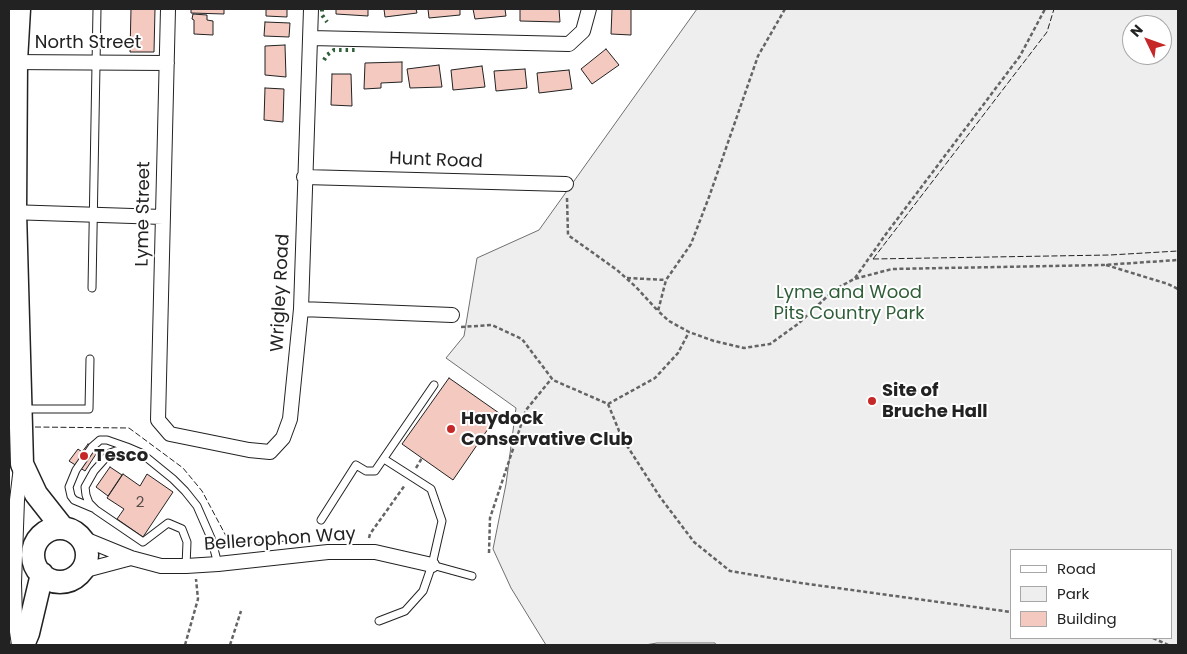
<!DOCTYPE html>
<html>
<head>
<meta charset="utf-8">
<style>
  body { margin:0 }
  #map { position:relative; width:1187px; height:654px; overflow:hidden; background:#fff; font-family:Poppins,sans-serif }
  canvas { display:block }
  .frame { position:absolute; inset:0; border:10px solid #222; pointer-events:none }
  .legend { position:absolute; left:1010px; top:549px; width:162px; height:90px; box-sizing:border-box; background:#fff; border:1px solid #a7a7a7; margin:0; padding:6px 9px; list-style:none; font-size:15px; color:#222 }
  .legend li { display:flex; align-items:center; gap:10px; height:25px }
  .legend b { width:25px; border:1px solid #a7a7a7 }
  .north { position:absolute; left:1122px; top:15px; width:50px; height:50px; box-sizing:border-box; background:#fff; border:1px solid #a7a7a7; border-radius:50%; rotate:312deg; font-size:14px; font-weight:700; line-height:20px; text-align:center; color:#222 }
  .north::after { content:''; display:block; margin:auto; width:18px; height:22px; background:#c62828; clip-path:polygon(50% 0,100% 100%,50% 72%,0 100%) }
</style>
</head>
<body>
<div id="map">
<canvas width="1187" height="654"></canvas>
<div class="frame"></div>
<ul class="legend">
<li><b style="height:6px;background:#fff"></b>Road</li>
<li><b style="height:14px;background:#eee"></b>Park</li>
<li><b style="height:14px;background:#f3c9c0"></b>Building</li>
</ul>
<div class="north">N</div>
</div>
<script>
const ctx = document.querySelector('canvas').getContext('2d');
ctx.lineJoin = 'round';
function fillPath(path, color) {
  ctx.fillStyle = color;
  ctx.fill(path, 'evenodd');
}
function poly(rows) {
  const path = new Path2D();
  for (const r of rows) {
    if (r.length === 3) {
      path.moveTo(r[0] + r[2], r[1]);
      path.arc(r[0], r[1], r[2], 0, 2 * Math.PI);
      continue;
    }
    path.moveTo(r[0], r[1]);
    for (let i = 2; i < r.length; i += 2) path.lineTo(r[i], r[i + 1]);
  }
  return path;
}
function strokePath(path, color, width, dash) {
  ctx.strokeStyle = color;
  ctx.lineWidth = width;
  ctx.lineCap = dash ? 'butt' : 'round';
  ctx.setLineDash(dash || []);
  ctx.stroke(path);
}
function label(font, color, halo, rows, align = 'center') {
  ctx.font = font + ' Poppins,sans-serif';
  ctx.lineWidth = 4;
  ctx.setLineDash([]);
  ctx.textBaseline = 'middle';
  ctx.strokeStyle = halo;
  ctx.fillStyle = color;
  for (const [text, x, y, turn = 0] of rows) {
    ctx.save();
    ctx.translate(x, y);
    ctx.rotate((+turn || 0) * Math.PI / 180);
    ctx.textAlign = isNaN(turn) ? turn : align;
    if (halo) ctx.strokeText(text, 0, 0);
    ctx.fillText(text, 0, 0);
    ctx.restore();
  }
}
const green = poly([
  [697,9,1178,9,1178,645,716,645,715,643,657,643,645,645,546,645,511,588,493,549,506,484,516,408,446,358,464,336,477,258,539,230,697,9],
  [1132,25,1162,25,1162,55,1132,55,1132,25],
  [1011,550,1171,550,1171,638,1011,638,1011,550]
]);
const building = poly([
  [131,9,155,9,154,52,130,52,131,9],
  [191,9,224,9,224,14,191,13,191,9],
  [266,9,287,9,287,17,266,16,266,9],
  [336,9,368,9,368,16,336,14,336,9],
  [384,9,416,9,417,13,385,17,384,9],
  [428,9,460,9,460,15,429,18,428,9],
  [473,9,505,9,506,16,475,19,473,9],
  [520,9,559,9,560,22,520,21,520,9],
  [612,9,631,9,631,35,611,34,612,9],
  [193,14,207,15,207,20,213,21,213,35,194,34,194,20,192,19,193,14],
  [265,22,290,23,289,37,264,36,265,22],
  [285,45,286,77,265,75,265,46,285,45],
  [606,49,619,65,592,84,581,69,606,49],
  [402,62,402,82,381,83,381,88,364,89,365,63,402,62],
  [439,65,442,87,410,88,407,69,439,65],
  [482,66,485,87,453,90,451,70,482,66],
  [525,69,527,88,496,91,494,71,525,69],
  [569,70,572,89,539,93,537,73,569,70],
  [332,74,351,74,352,106,331,105,332,74],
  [265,88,284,89,283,122,264,120,265,88],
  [449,378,499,413,453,480,402,444,449,378],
  [88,444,98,451,85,471,69,461,78,449,82,452,88,444],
  [110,467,122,475,108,496,96,487,110,467],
  [123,474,140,486,147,474,173,492,143,537,117,519,124,509,107,498,123,474]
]);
const path = poly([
  [785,9,758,56,709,197,691,244,666,280,658,311,669,321,689,332,714,341,744,348,770,344,798,324,834,290,854,279,892,269,1103,265,1178,260],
  [567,198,568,235,617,270,636,287,658,311],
  [1106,265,1168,284,1178,289],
  [627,278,666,280],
  [855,278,886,234,1020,56,1045,9],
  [461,327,492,325,522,339,553,380,608,404,622,438,660,497,694,542,730,571,801,583,1011,612],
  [608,404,655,378,678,353,689,332],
  [416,468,422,458],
  [369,538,370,534,405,485],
  [489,553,490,518,526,410,552,378],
  [1153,638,1168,645],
  [185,645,198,599,196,579],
  [230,645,241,611]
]);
const lane = poly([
  [92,288,97,9],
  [24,409,89,409,90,359],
  [93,508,74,500,71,496,69,487,76,470,92,447,100,440,107,440,127,447],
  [321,520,356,465,366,471,375,471,434,385],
  [432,565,472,576],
  [186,566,187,542,182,529,168,523,143,542,96,510,89,503,86,495,85,487,94,471,110,453,127,447,141,453,173,479,185,491,197,506,211,538,218,564],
  [379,621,405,611,423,591,432,565,442,521,431,489,384,459]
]);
const street = poly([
  [168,9,158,420,170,434,249,450,270,452,283,438,290,419,301,309,311,9],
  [311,38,569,44,583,31,589,9],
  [9,62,167,63],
  [304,177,566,184],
  [9,212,163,217],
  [301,309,452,315],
  [82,538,131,558,161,566,186,566,218,564,328,552,375,552,432,565],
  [82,571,131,558],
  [19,645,15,618,14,583,17,500,21,467]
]);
const primary = poly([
  [19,9,16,61,15,212,22,464,36,494,62,527],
  [60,555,27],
  [23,645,28,633,42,574]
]);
const hedge = poly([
  [322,9,322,15,327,22],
  [324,60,327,55,334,50,355,50]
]);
const fence = poly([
  [873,259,1047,32,1054,9],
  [873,259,1110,255,1178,251],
  [35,427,129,428,183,468,202,491,226,536,235,542,251,543,288,541]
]);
const markers = [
  [872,401,5,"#c62828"],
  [451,429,5,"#c62828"],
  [84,456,5,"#c62828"]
];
const numberNames = [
  ["2",140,503]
];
const streetNames = [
  ["North Street",88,43],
  ["Hunt Road",436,161,2],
  ["Lyme Street",144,214,-89],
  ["Wrigley Road",281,293,-87],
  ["Bellerophon Way",280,540,-4]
];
const parkNames = [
  ["Lyme and Wood",849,293],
  ["Pits Country Park",849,314]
];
const poiNames = [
  ["Site of",882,391],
  ["Bruche Hall",882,412],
  ["Haydock",461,419],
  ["Conservative Club",461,440],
  ["Tesco",94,456]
];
fillPath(green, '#eee');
strokePath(green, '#6f6f6f', 1);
fillPath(building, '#f3c9c0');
strokePath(building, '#222', 1);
strokePath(lane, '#222', 9);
strokePath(street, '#222', 16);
strokePath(primary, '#222', 25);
strokePath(path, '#646464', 2.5, [4, 2.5]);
strokePath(lane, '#fff', 7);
strokePath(street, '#fff', 14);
strokePath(primary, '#fff', 22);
strokePath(hedge, '#2f5e38', 4, [2.5, 4]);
strokePath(fence, '#222', 1, [6, 2.5]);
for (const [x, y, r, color] of markers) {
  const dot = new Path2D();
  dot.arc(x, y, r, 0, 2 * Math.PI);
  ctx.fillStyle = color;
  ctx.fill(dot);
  strokePath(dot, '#fff', 2);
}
label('15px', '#564c4a', null, numberNames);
label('18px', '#222', '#fff', streetNames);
label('18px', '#2f5e38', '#fff', parkNames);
label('bold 18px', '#222', '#fff', poiNames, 'left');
</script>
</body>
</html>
